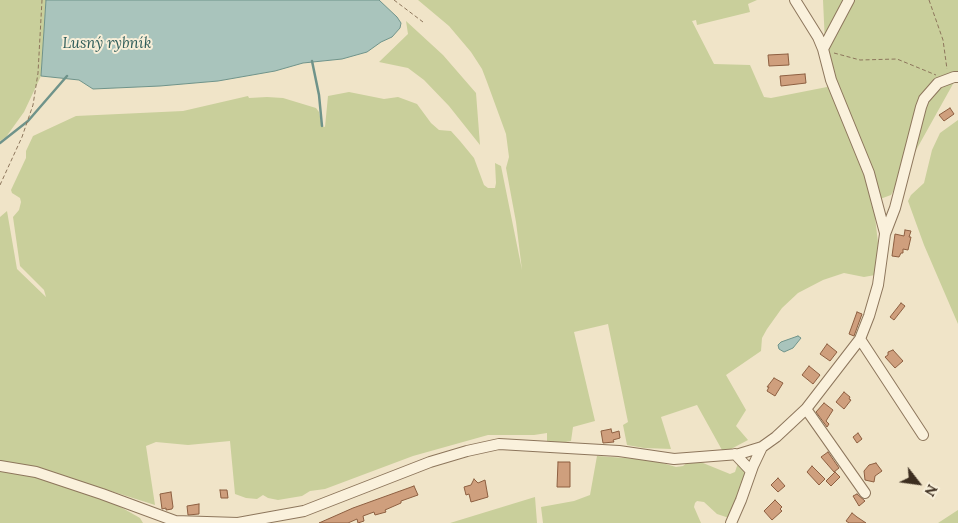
<!DOCTYPE html>
<html>
<head>
<meta charset="utf-8">
<style>
  body { margin:0 }
  #map { position:relative; width:958px; height:523px; overflow:hidden; background:#f0e4c8; font-family:Lora,serif }
  canvas { display:block }
  .north { position:absolute; left:893px; top:458px; width:50px; height:50px; -webkit-text-stroke:4px #f7eed8; paint-order:stroke; rotate:120deg; font-size:14px; font-weight:700; line-height:20px; text-align:center; color:#3d2e20 }
  .north::after { content:''; display:block; margin:auto; width:18px; height:22px; background:#3d2e20; clip-path:polygon(50% 0,100% 100%,50% 72%,0 100%) }
</style>
</head>
<body>
<div id="map">
<canvas width="958" height="523"></canvas>
<div class="north">N</div>
</div>
<script>
const ctx = document.querySelector('canvas').getContext('2d');
ctx.lineJoin = 'round';
function fillPath(path, color) {
  ctx.fillStyle = color;
  ctx.fill(path, 'evenodd');
}
function poly(rows) {
  const path = new Path2D();
  for (const r of rows) {
    path.moveTo(r[0], r[1]);
    for (let i = 2; i < r.length; i += 2) path.lineTo(r[i], r[i + 1]);
  }
  return path;
}
function strokePath(path, color, width, dash) {
  ctx.strokeStyle = color;
  ctx.lineWidth = width;
  ctx.lineCap = dash ? 'butt' : 'round';
  ctx.setLineDash(dash || []);
  ctx.stroke(path);
}
function label(font, color, halo, rows, align = 'center') {
  ctx.font = font + ' Lora,serif';
  ctx.lineWidth = 4;
  ctx.setLineDash([]);
  ctx.textBaseline = 'middle';
  ctx.strokeStyle = halo;
  ctx.fillStyle = color;
  for (const [text, x, y, turn = 0] of rows) {
    ctx.save();
    ctx.translate(x, y);
    ctx.rotate((+turn || 0) * Math.PI / 180);
    ctx.textAlign = isNaN(turn) ? turn : align;
    if (halo) ctx.strokeText(text, 0, 0);
    ctx.fillText(text, 0, 0);
    ctx.restore();
  }
}
const green = poly([
  [0,0,46,0,41,76,24,112,6,137,0,141],
  [418,0,757,0,748,4,750,12,697,25,696,20,692,21,714,64,750,65,764,97,771,98,827,87,823,0,958,0,958,75,891,195,880,199,850,139,863,172,874,208,878,243,877,268,875,275,864,277,844,273,823,280,798,293,782,308,767,329,762,338,761,351,726,375,746,410,736,426,748,440,731,449,722,450,697,405,661,417,671,449,644,448,627,445,623,425,628,422,608,324,574,332,595,421,573,427,571,441,560,443,547,441,547,433,534,435,488,435,413,456,325,489,310,491,302,496,278,500,268,498,263,495,257,499,246,498,235,494,230,441,188,445,156,442,146,446,155,505,44,470,0,461,0,217,7,211,17,269,46,297,44,290,20,266,13,217,19,210,21,202,20,198,12,193,11,190,26,158,26,151,33,136,76,116,183,111,248,96,249,98,267,97,283,98,316,108,319,112,322,126,325,127,328,96,349,92,384,99,398,97,417,104,431,123,439,130,451,131,460,141,474,158,484,185,488,188,495,188,496,183,495,163,501,166,522,270,516,222,506,168,509,157,506,134,487,82,482,69,471,52,449,26],
  [406,21,443,55,476,93,480,145,449,106,424,80,408,68,379,62,408,34],
  [958,120,958,324,924,245,908,201,911,195,924,183,932,150,940,133],
  [597,456,652,460,676,467,683,466,688,462,703,463,730,474,735,472,738,463,746,474,729,518,717,514,704,502,697,501,695,503,694,507,701,523,543,523,541,507,574,501,590,495],
  [0,469,41,476,103,497,140,518,143,523,0,523],
  [535,497,537,523,450,523],
  [958,510,958,523,938,523]
]);
const water = poly([
  [46,0,379,0,397,17,401,23,400,28,392,37,381,42,367,52,342,59,303,63,275,71,218,81,160,86,93,89,79,80,41,76,46,0],
  [798,336,801,338,793,348,784,352,779,349,778,345,781,342,798,336]
]);
const stream = poly([
  [312,61,319,95,322,126],
  [0,143,28,121,67,76]
]);
const building = poly([
  [788,54,789,65,769,66,768,55,788,54],
  [805,74,806,83,781,86,780,76,805,74],
  [950,108,954,114,944,121,939,115,950,108],
  [905,230,911,231,909,237,911,237,908,250,903,249,903,253,901,253,899,257,892,256,895,234,904,236,905,230],
  [901,303,905,306,894,320,890,317,901,303],
  [857,312,862,314,854,336,849,334,857,312],
  [827,344,837,352,830,361,820,354,827,344],
  [893,350,903,361,895,368,885,357,888,355,888,352,893,350],
  [809,366,820,375,813,384,802,375,809,366],
  [774,378,783,383,775,396,767,391,769,387,767,387,774,378],
  [844,392,850,397,849,399,851,400,844,409,836,402,844,392],
  [824,403,833,410,826,421,829,424,827,427,816,412,824,403],
  [611,429,612,433,619,431,620,438,613,440,614,442,603,443,601,431,611,429],
  [858,433,862,439,857,443,853,437,858,433],
  [828,452,839,468,834,472,821,457,828,452],
  [558,462,570,462,570,487,557,487,558,462],
  [876,463,882,471,875,476,874,482,865,480,864,471,869,465,876,463],
  [812,466,825,479,819,485,807,472,812,466],
  [835,472,840,477,831,486,826,481,835,472],
  [778,478,785,486,778,492,771,485,778,478],
  [474,479,478,483,485,480,488,497,471,502,469,494,466,495,464,487,471,485,474,479],
  [414,486,418,495,401,501,401,503,385,510,386,512,375,515,374,512,363,516,364,521,358,523,357,519,348,523,319,523,353,508,414,486],
  [220,490,227,490,228,498,221,498,220,490],
  [171,492,173,507,172,509,166,510,166,508,162,509,160,494,171,492],
  [857,494,865,501,859,506,853,496,857,494],
  [775,500,782,507,780,509,782,511,772,520,764,511,775,500],
  [199,504,199,514,188,515,187,506,199,504],
  [852,513,857,517,866,523,849,523,846,521,852,513]
]);
const path = poly([
  [394,0,423,22],
  [929,0,943,40,947,69],
  [834,53,860,60,897,59,936,75],
  [0,185,22,137,33,105,38,73,42,0]
]);
const minor = poly([
  [795,0,818,37,823,49,831,80,869,173,885,233],
  [823,49,849,0],
  [860,339,923,435],
  [806,409,865,493],
  [735,454,751,471],
  [0,466,36,472,102,494,175,521,238,523,304,511,430,462,467,451,499,444,619,451,674,459,739,454,762,447,776,437,806,409,860,339,869,316,878,285,885,234,895,208,921,107,924,99,938,83,954,77,958,77],
  [731,523,741,500,753,466,762,447]
]);
const waterNames = [
  ["Lusný rybník",107,44]
];
fillPath(green, '#c9cf9b');
fillPath(water, '#a9c4bc');
strokePath(water, '#6f938a', 1);
strokePath(stream, '#6f938a', 2.5);
fillPath(building, '#cf9f7d');
strokePath(building, '#8d5f41', 1);
strokePath(minor, '#8d765c', 12);
strokePath(path, '#8d765c', 1, [4, 2.5]);
strokePath(minor, '#faf1dc', 10);
label('italic 15px', '#2f5d5a', '#f7eed8', waterNames);
</script>
</body>
</html>
